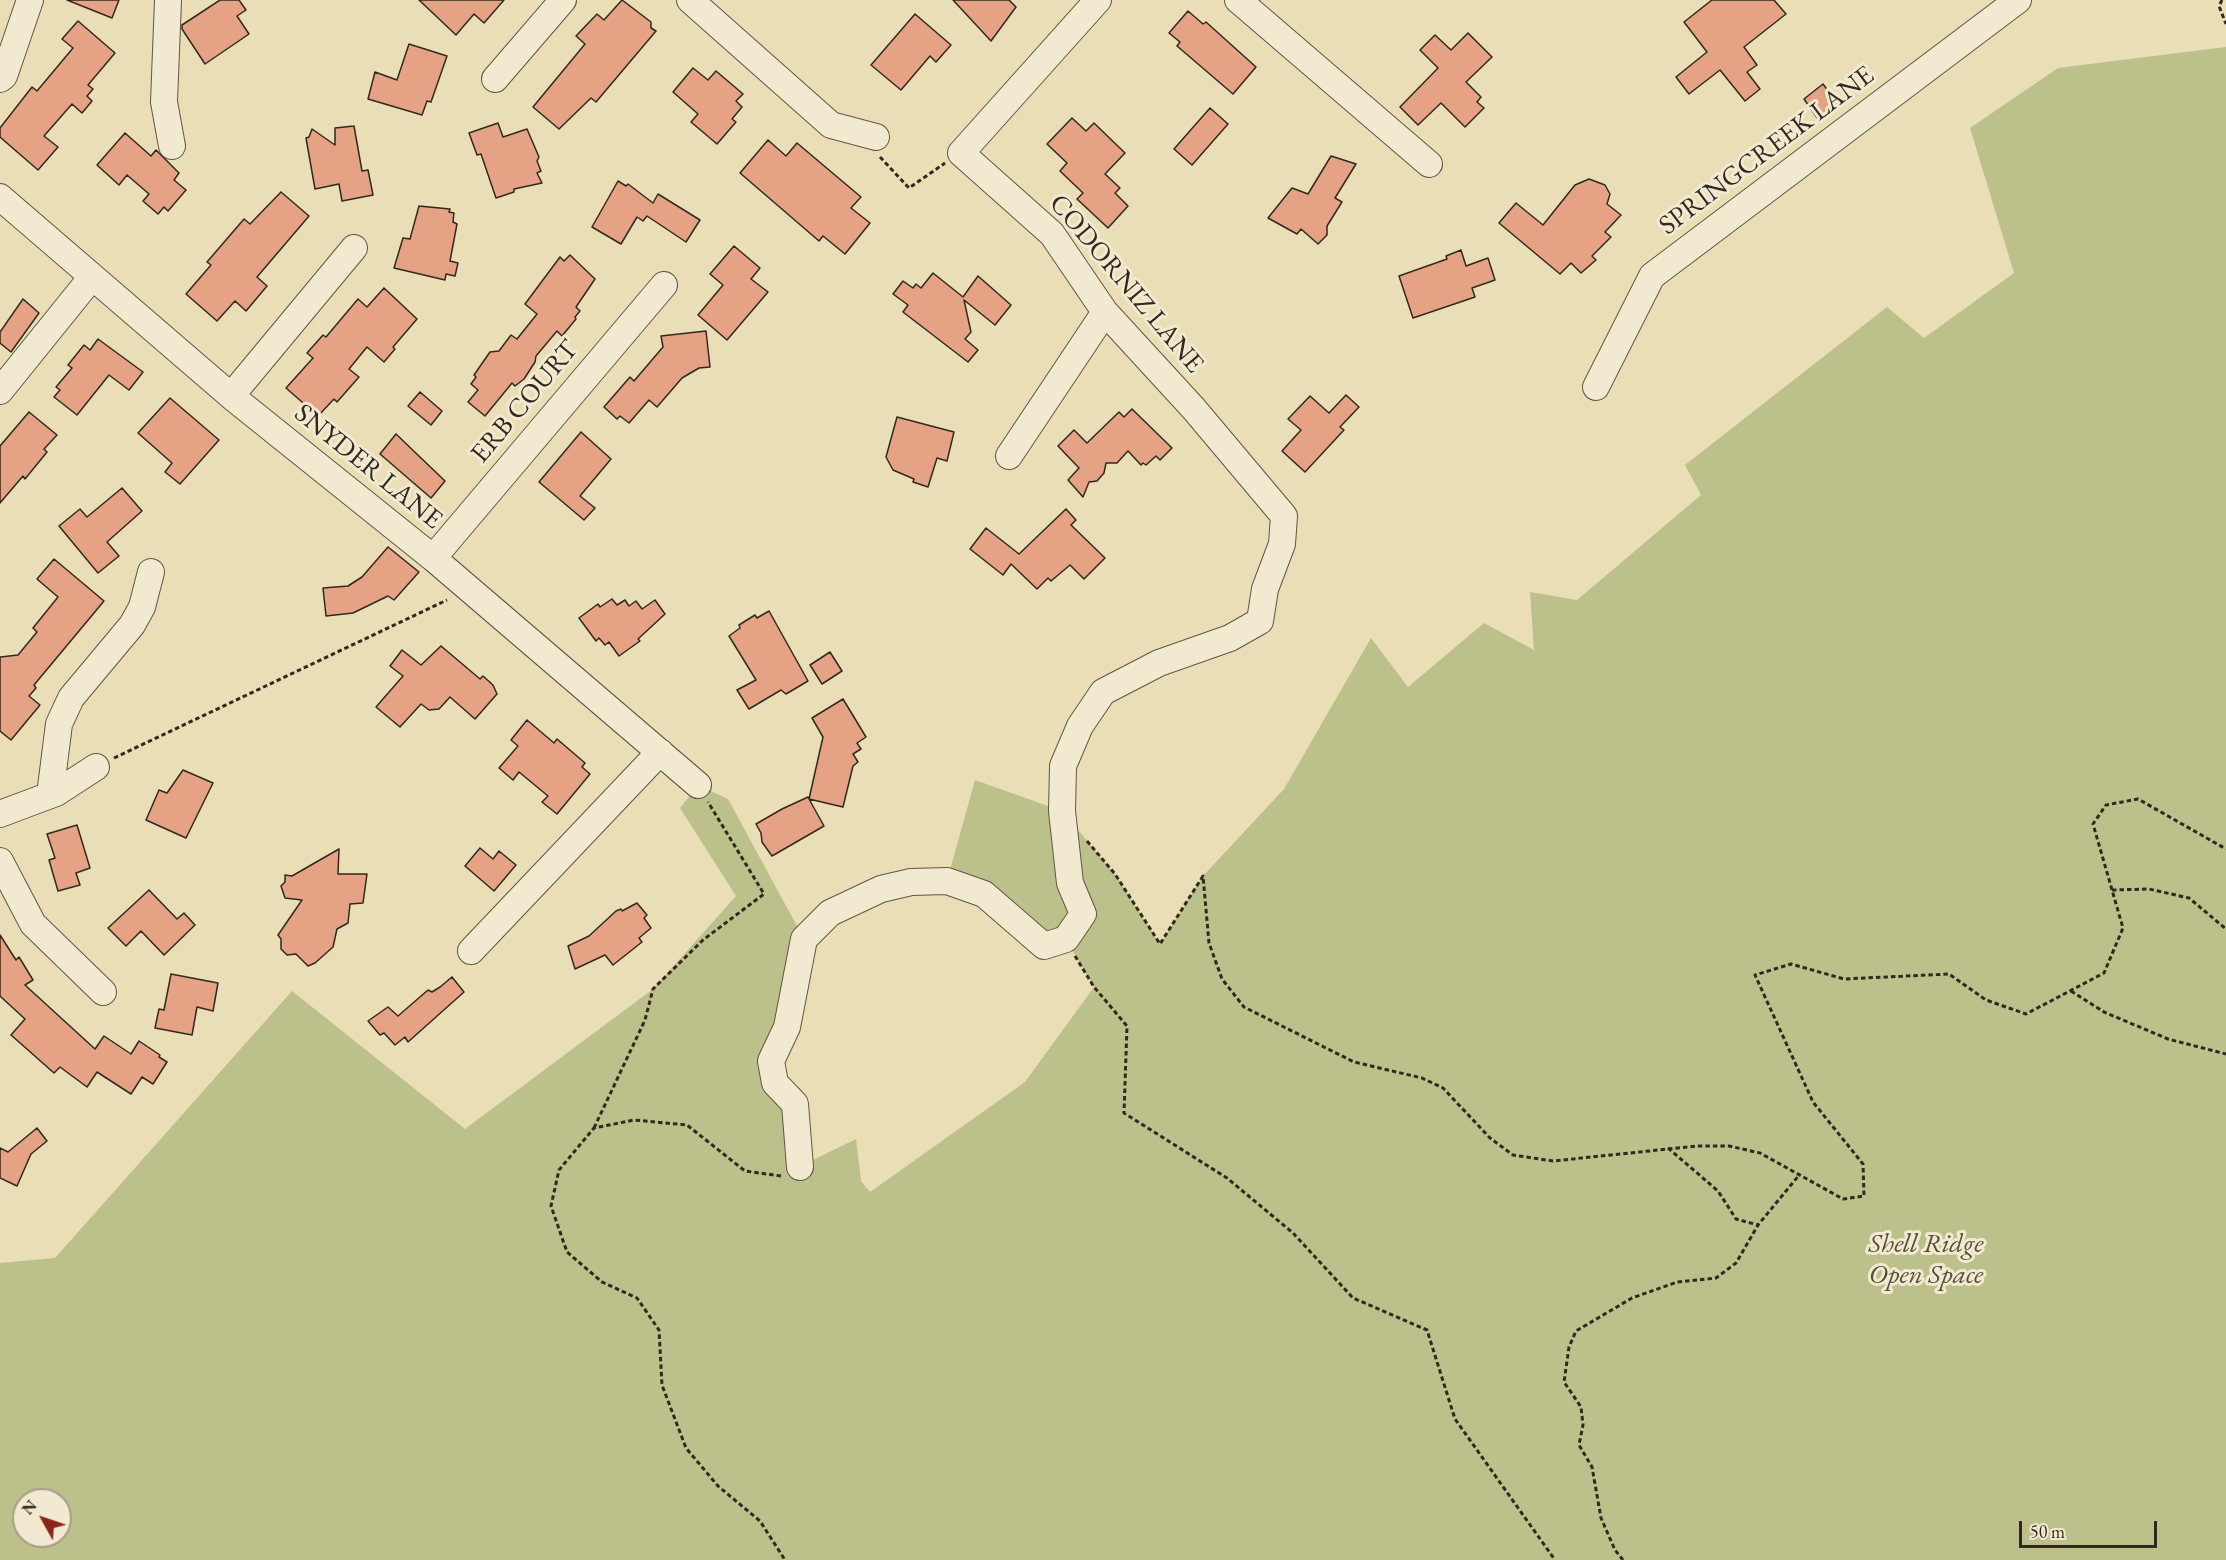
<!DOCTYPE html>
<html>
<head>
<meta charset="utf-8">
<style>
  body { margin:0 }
  #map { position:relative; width:2226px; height:1560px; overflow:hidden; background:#eadeb6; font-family:"EB Garamond",serif }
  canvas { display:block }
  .north { position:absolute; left:12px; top:1488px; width:60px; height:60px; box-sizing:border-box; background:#f1ead0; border:2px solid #a59d89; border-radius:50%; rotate:310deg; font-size:16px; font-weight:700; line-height:24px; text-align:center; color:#32291e }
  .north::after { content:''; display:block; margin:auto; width:21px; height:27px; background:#8f2418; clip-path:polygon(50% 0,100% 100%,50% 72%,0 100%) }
  .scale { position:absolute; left:2019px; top:1521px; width:138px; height:27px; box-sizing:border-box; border:3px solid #32291e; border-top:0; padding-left:8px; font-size:18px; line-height:21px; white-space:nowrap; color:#32291e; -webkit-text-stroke:4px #f1ead0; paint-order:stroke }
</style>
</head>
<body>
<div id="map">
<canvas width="2226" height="1560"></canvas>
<div class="north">N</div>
<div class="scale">50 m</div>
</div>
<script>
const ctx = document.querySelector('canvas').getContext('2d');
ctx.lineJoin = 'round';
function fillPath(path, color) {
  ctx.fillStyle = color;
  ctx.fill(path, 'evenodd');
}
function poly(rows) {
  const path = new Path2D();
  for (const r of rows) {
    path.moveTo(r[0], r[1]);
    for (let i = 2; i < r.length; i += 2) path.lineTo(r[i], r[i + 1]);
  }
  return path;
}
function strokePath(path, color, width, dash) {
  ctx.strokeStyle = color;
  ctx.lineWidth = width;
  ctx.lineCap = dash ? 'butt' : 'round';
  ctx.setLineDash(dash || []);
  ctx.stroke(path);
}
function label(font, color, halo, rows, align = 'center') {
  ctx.font = font + ' "EB Garamond",serif';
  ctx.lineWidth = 6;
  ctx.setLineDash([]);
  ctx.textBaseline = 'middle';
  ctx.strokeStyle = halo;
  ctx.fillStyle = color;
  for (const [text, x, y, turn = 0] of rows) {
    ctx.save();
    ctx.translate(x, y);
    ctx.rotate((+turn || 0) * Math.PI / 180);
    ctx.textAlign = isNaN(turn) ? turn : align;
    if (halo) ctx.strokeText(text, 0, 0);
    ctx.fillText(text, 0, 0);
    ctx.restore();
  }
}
const green = poly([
  [2226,47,2226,1560,0,1560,0,1263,55,1258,292,991,465,1129,653,989,736,896,680,808,698,785,728,799,804,939,771,1061,801,1166,856,1139,861,1181,870,1192,1025,1082,1094,987,1066,940,1044,946,947,881,975,780,1062,811,1115,874,1160,944,1203,876,1284,789,1371,638,1408,687,1484,623,1534,650,1530,592,1577,600,1701,495,1685,465,1887,307,1924,338,2014,273,1970,128,2058,68],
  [24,1500,60,1500,60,1536,24,1536]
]);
const building = poly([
  [67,0,119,0,112,18,67,0],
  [220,0,239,0,246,10,237,16,249,34,205,64,182,29,182,25,220,0],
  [419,0,504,0,484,23,474,14,456,35,419,0],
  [622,0,651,22,651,28,656,31,596,102,591,98,559,129,533,107,585,44,576,36,597,14,604,20,622,0],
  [953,0,1009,0,1016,7,991,41,953,0],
  [1712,0,1774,0,1786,14,1744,47,1757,65,1747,72,1760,89,1745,101,1720,70,1689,94,1676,77,1707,52,1684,22,1712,0],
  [1188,11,1203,24,1206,22,1256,67,1233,94,1177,46,1180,42,1169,33,1188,11],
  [915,14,951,45,936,62,930,56,901,90,871,65,915,14],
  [78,21,115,53,88,85,93,89,87,96,92,101,82,113,72,104,44,136,58,147,38,170,0,137,0,128,32,87,37,91,73,48,62,39,78,21],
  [1468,33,1492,57,1466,82,1481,97,1477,102,1484,108,1465,127,1441,103,1418,125,1400,107,1438,68,1420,50,1435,35,1451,50,1468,33],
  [409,44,447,56,431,102,427,101,422,115,368,99,375,72,397,80,409,44],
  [693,68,708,80,716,71,743,94,736,101,742,107,732,119,736,122,717,144,691,122,698,114,673,92,693,68],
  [1823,84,1838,104,1818,119,1804,99,1823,84],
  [1210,108,1228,124,1192,165,1174,149,1210,108],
  [1072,118,1086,131,1094,123,1125,153,1105,174,1120,188,1115,193,1128,206,1108,228,1077,199,1083,193,1060,171,1067,163,1047,144,1072,118],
  [498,123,503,137,527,129,539,157,537,161,541,171,537,173,542,183,514,189,514,192,496,198,481,154,477,155,469,133,498,123],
  [354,126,362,171,368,170,373,195,342,201,339,184,315,189,306,138,309,137,312,129,335,145,335,128,354,126],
  [125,133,151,156,156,150,179,173,174,180,186,190,168,211,164,207,158,214,143,201,149,194,127,175,119,185,97,165,125,133],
  [768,140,786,156,797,143,861,197,851,208,870,223,845,254,823,236,819,241,740,173,768,140],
  [1331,156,1356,164,1335,198,1342,202,1327,226,1327,235,1318,244,1301,229,1297,234,1268,218,1292,188,1308,194,1331,156],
  [1589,179,1605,185,1610,194,1607,204,1621,215,1605,232,1611,237,1592,256,1596,260,1581,273,1571,263,1560,274,1499,223,1516,203,1543,225,1575,185,1589,179],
  [618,181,626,186,628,184,653,203,658,194,700,220,686,242,647,216,643,221,637,217,621,244,592,227,618,181],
  [281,192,309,216,257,277,267,286,246,311,235,301,217,321,186,294,211,265,207,262,244,219,250,224,281,192],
  [419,206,450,209,449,212,454,213,453,222,457,224,450,261,458,263,455,276,446,274,445,280,394,268,403,238,410,239,419,206],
  [734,246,760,268,751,279,768,292,727,340,698,315,723,285,710,274,734,246],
  [1461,250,1466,266,1488,258,1495,280,1472,288,1475,297,1413,318,1399,276,1447,259,1446,256,1461,250],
  [570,255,595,279,576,307,580,311,575,317,576,319,562,336,557,331,536,356,535,362,524,379,515,386,512,383,485,416,468,402,478,390,471,384,476,377,474,375,490,352,499,351,511,335,517,339,537,314,525,304,560,257,564,261,570,255],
  [933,273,963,297,978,276,1011,305,995,325,964,300,971,332,965,339,978,350,968,362,903,312,908,305,893,294,903,281,913,288,916,284,921,288,933,273],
  [384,288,417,319,393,347,395,349,384,362,367,347,349,369,359,377,337,402,334,399,318,416,286,388,313,358,307,353,323,335,326,337,358,299,367,307,384,288],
  [23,299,39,313,11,352,0,343,0,332,23,299],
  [706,331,710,367,699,368,682,378,657,407,649,400,629,423,620,416,617,419,604,407,630,377,634,381,663,347,661,336,706,331],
  [98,339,143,372,129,390,109,375,77,415,54,397,60,390,56,387,72,368,68,365,84,345,90,350,98,339],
  [420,392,442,411,431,425,408,406,420,392],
  [1346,395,1359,407,1340,427,1344,430,1305,472,1282,451,1301,430,1288,419,1310,396,1329,413,1346,395],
  [170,398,219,440,180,484,165,472,172,463,138,433,170,398],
  [1132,409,1172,448,1160,460,1156,456,1146,465,1143,463,1141,465,1128,451,1117,463,1106,463,1104,473,1097,481,1089,482,1083,497,1068,480,1079,468,1058,446,1074,430,1087,443,1119,412,1124,417,1132,409],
  [29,412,57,435,44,449,47,452,25,479,23,476,0,503,0,446,29,412],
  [897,417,954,432,947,461,937,458,928,487,913,482,914,479,893,470,886,457,897,417],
  [581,432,611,459,580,496,595,508,584,520,539,482,581,432],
  [396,434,445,481,431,498,380,454,396,434],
  [122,488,142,511,107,542,119,556,98,573,59,526,80,509,87,517,122,488],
  [1066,509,1076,520,1071,525,1105,558,1084,579,1070,565,1051,581,1048,578,1037,589,1011,564,1003,575,970,549,986,528,1019,554,1066,509],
  [388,547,419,572,394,600,388,596,353,613,326,616,323,588,348,586,362,577,388,547],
  [54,559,104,601,34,685,36,688,29,696,40,705,11,740,0,731,0,657,18,655,37,632,33,628,58,597,37,579,54,559],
  [612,599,617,605,625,600,629,606,636,601,642,609,655,600,665,614,638,639,640,641,619,656,609,642,605,645,599,638,596,641,579,618,598,604,600,607,612,599],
  [769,611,808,681,786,694,781,690,749,709,737,690,756,680,729,636,740,628,739,625,755,615,757,618,769,611],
  [441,646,480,679,483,676,493,685,497,694,475,719,450,697,439,709,429,710,421,704,400,727,376,707,403,676,390,666,402,650,421,665,441,646],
  [830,652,842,671,822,684,810,665,830,652],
  [843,699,866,737,857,743,861,749,853,754,858,762,853,766,843,807,809,799,824,826,772,856,762,842,761,833,756,824,782,809,808,797,809,799,823,737,812,718,843,699],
  [527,720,554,743,557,739,585,763,582,767,590,774,557,814,542,802,548,796,519,772,513,780,499,768,518,746,511,740,527,720],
  [183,770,213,783,186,838,146,820,159,790,167,793,183,770],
  [77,825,90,868,76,873,80,885,58,891,49,860,55,858,47,834,77,825],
  [480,848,493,859,499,851,516,865,494,891,465,866,480,848],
  [339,849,338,874,367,874,363,903,350,904,348,923,337,929,333,947,315,963,308,966,296,954,287,955,281,949,281,939,278,935,302,900,285,898,281,886,285,882,285,875,292,876,339,849],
  [149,890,177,919,184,913,195,925,164,955,141,931,126,946,108,928,149,890],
  [637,903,647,915,644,918,651,928,639,938,642,942,613,965,605,955,575,969,568,946,589,936,616,911,621,909,622,911,637,903],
  [0,935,16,960,19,957,33,980,25,985,95,1049,104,1036,131,1054,139,1041,160,1055,159,1057,167,1062,153,1084,142,1077,131,1094,97,1072,87,1087,60,1067,54,1073,11,1035,25,1019,0,996,0,935],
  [171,974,218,983,213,1011,197,1007,192,1035,155,1028,159,1009,164,1010,171,974],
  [452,977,464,992,408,1042,405,1037,395,1045,384,1033,380,1035,368,1021,388,1007,398,1016,428,990,432,992,440,987,452,977],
  [37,1128,47,1141,31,1154,17,1186,0,1178,0,1148,8,1152,37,1128]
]);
const path = poly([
  [2222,0,2219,6,2226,24],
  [880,157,909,188,945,163],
  [114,758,447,600],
  [1087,841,1115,874,1160,944,1203,876,1209,943,1222,979,1244,1007,1354,1062,1422,1078,1443,1088,1490,1138,1513,1155,1553,1161,1697,1146,1729,1146,1760,1153,1843,1199,1864,1196,1863,1164,1813,1102,1755,975,1791,964,1844,979,1949,974,1986,1000,2026,1014,2104,973,2123,928,2093,824,2106,805,2138,799,2226,849],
  [2112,890,2149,889,2189,898,2226,929],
  [1075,956,1094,987,1127,1026,1124,1113,1227,1178,1293,1233,1353,1298,1427,1330,1455,1419,1555,1560],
  [2071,991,2104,1012,2168,1039,2226,1054],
  [594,1128,645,1020,653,989,703,940,764,894,708,802],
  [1668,1148,1718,1191,1736,1219,1758,1225],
  [781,1176,745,1171,687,1125,634,1120,594,1128,559,1170,551,1206,567,1252,602,1282,637,1298,659,1330,662,1385,686,1448,718,1486,760,1521,785,1560],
  [1623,1560,1615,1550,1601,1518,1592,1467,1579,1445,1583,1425,1581,1407,1564,1382,1569,1347,1576,1331,1632,1298,1677,1282,1716,1278,1736,1263,1758,1225,1800,1174]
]);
const minor = poly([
  [168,0,164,102,172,146],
  [690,0,831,125,876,137],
  [1238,0,1429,164],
  [0,79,4,76,30,0],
  [495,79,563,0],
  [0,197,231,396,433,558,698,785],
  [1596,387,1652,276,2018,0],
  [0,391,92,277],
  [231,396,354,248],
  [1009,456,1105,312],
  [433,558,664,285],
  [50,795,59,724,71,698,132,625,142,607,151,572],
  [0,814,56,793,96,767],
  [0,861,33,924,103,992],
  [471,951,660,752],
  [800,1167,795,1104,775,1083,771,1061,787,1027,804,939,830,913,881,889,911,882,947,881,984,894,1044,946,1066,939,1083,914,1070,883,1062,811,1063,766,1080,726,1103,692,1159,663,1230,638,1260,621,1265,589,1282,544,1284,516,1194,409,1105,312,1052,234,961,153,1098,0]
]);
const streetNames = [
  ["SPRINGCREEK LANE",1767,151,-37],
  ["CODORNIZ LANE",1126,284,50],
  ["ERB COURT",525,402,-50],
  ["SNYDER LANE",368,467,39]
];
const parkNames = [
  ["Shell Ridge",1926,1245],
  ["Open Space",1926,1276]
];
fillPath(green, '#bcc08a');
fillPath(building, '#e5a284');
strokePath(building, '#32291e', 1.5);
strokePath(minor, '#605644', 28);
strokePath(path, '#32291e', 3, [4.5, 3]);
strokePath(minor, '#f1ead0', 26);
label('27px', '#32291e', '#f1ead0', streetNames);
label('italic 27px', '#544f39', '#f1ead0', parkNames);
</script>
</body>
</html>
